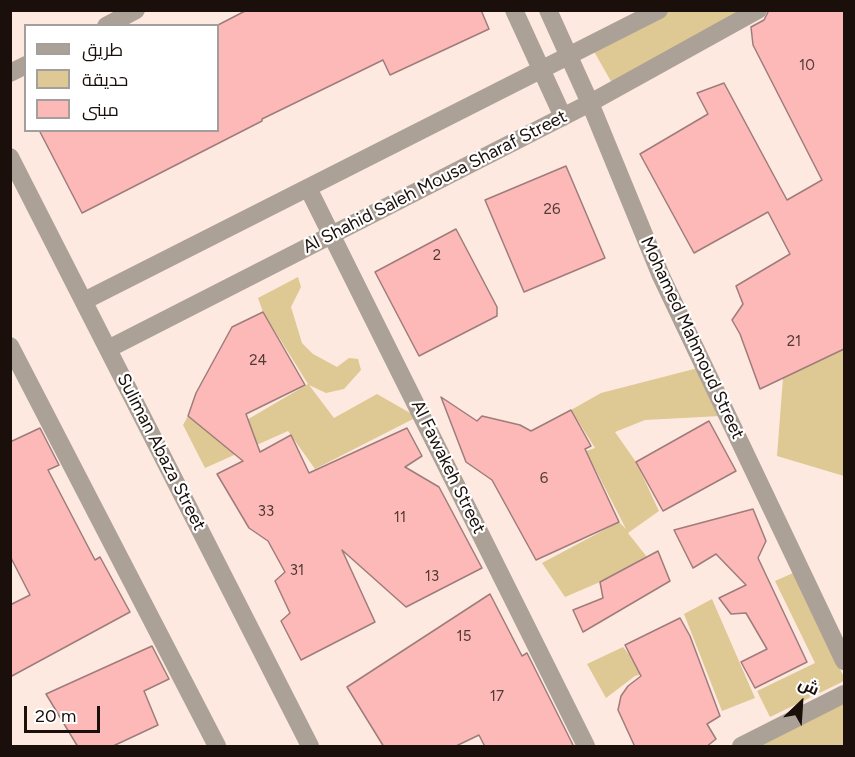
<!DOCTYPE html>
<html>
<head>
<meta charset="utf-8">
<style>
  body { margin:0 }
  #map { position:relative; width:855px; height:757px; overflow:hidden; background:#fee9e0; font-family:Figtree,Cairo,sans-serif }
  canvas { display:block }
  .frame { position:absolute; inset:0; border:12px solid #1a0f0a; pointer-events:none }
  .legend { position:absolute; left:24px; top:24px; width:195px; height:108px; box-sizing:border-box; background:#fff; border:2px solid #a39f9d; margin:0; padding:8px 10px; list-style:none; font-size:18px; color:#1a0f0a }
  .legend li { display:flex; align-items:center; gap:12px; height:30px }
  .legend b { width:30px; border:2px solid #a39f9d }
  .north { position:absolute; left:771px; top:673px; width:60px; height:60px; -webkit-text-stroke:4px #fff; paint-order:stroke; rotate:25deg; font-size:16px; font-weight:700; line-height:24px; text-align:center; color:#1a0f0a }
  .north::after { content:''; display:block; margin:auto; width:21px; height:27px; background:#1a0f0a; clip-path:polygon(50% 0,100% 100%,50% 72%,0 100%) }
  .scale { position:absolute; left:24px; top:706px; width:76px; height:27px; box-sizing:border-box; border:3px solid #1a0f0a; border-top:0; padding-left:8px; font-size:18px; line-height:21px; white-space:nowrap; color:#1a0f0a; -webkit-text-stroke:4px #fff; paint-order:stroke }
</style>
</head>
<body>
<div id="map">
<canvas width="855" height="757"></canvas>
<div class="frame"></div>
<ul class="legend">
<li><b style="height:8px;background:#aca197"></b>طريق</li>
<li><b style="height:16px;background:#dec893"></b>حديقة</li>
<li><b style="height:16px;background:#fcb9b7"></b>مبنى</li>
</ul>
<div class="north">ش</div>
<div class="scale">20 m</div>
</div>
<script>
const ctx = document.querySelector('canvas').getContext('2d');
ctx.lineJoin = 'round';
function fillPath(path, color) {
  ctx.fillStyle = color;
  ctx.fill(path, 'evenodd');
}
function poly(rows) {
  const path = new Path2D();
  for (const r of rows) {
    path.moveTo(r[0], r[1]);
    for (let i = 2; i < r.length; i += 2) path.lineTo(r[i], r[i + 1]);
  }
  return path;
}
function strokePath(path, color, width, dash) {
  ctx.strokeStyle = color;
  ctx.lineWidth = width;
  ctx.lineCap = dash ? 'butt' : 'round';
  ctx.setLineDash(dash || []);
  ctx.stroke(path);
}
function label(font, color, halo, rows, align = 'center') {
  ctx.font = font + ' Figtree,sans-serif';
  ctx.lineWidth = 4.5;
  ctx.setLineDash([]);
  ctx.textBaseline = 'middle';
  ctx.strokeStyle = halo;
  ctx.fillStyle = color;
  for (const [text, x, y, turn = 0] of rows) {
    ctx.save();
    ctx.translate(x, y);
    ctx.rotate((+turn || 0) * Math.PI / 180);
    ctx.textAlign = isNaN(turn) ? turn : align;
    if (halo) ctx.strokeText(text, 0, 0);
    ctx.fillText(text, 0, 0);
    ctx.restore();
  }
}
const green = poly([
  [668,11,745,11,612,83,592,48],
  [298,277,301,287,291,307,302,343,313,354,337,367,349,358,358,359,361,370,344,389,326,393,309,385,334,418,377,394,417,417,315,469,288,431,205,468,183,425,188,416,216,438,308,384,263,312,258,298],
  [844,349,844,476,777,456,783,378],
  [698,368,720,416,645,420,615,432,636,462,659,511,628,533,647,557,600,582,565,597,542,563,619,522,626,529,586,451,595,448,571,410,601,393],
  [793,573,844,677,844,681,770,717,757,691,815,663,775,581],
  [712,599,755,698,722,711,684,614],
  [686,629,693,643,653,671,635,676,606,698,587,664,623,647,633,659],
  [844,703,844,746,756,746]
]);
const building = poly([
  [247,10,481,10,489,29,390,75,383,60,262,119,262,121,82,213,39,130,218,130,218,25,247,10],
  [769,10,844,10,844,349,760,389,740,334,732,320,743,304,736,286,790,254,768,212,694,253,640,154,708,114,697,93,724,83,787,200,822,180,753,45,751,27,764,20,769,10],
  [566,166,605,258,524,292,485,200,566,166],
  [456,229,497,307,497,316,419,356,375,272,456,229],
  [263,312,305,385,246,414,260,452,291,435,309,473,407,428,422,456,405,467,439,487,482,568,406,607,342,550,375,622,301,660,281,621,290,613,275,581,285,572,268,541,249,528,217,474,243,461,188,416,196,393,232,327,263,312],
  [441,397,477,421,482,416,520,425,531,431,571,410,591,446,585,449,619,522,536,560,492,480,466,462,441,397],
  [709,421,736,471,663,511,636,462,709,421],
  [40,428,59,465,48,470,95,560,100,557,130,612,10,677,10,605,30,595,10,556,10,442,40,428],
  [753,509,766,541,758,558,807,662,755,688,741,662,767,649,746,613,731,614,719,598,746,585,716,554,693,568,674,530,753,509],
  [658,551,670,581,583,632,573,610,603,598,600,582,658,551],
  [490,594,522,656,527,653,574,747,485,747,479,735,454,747,384,747,347,687,490,594],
  [680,618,690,636,720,716,707,724,716,739,706,747,635,747,618,710,621,696,628,686,641,676,625,645,680,618],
  [152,646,169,679,144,691,158,725,111,747,78,747,46,694,152,646]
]);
const minor = poly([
  [514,10,563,117],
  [548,10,590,103,661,276,844,661],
  [106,26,136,10],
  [10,73,26,65],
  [10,157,310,746],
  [308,188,586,746],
  [84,301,659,10],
  [10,346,217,746],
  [108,349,590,103,758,10],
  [741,746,844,694]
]);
const numberNames = [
  ["10",807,66],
  ["26",552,210],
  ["2",437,256],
  ["21",794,342],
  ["24",258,361],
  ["6",544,479],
  ["33",266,512],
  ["11",400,518],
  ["31",297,571],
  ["13",432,577],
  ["15",464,637],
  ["17",497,697]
];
const streetNames = [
  ["Al Shahid Saleh Mousa Sharaf Street",435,182,-27],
  ["Mohamed Mahmoud Street",692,338,65],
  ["Suliman Abaza Street",161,452,63],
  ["Al Fawakeh Street",448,467,64]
];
fillPath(green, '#dec893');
fillPath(building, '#fcb9b7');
strokePath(building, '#9e7c7b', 1.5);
strokePath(minor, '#aca197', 18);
label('15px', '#523a35', null, numberNames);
label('18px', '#1a0f0a', '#fff', streetNames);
</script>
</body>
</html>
